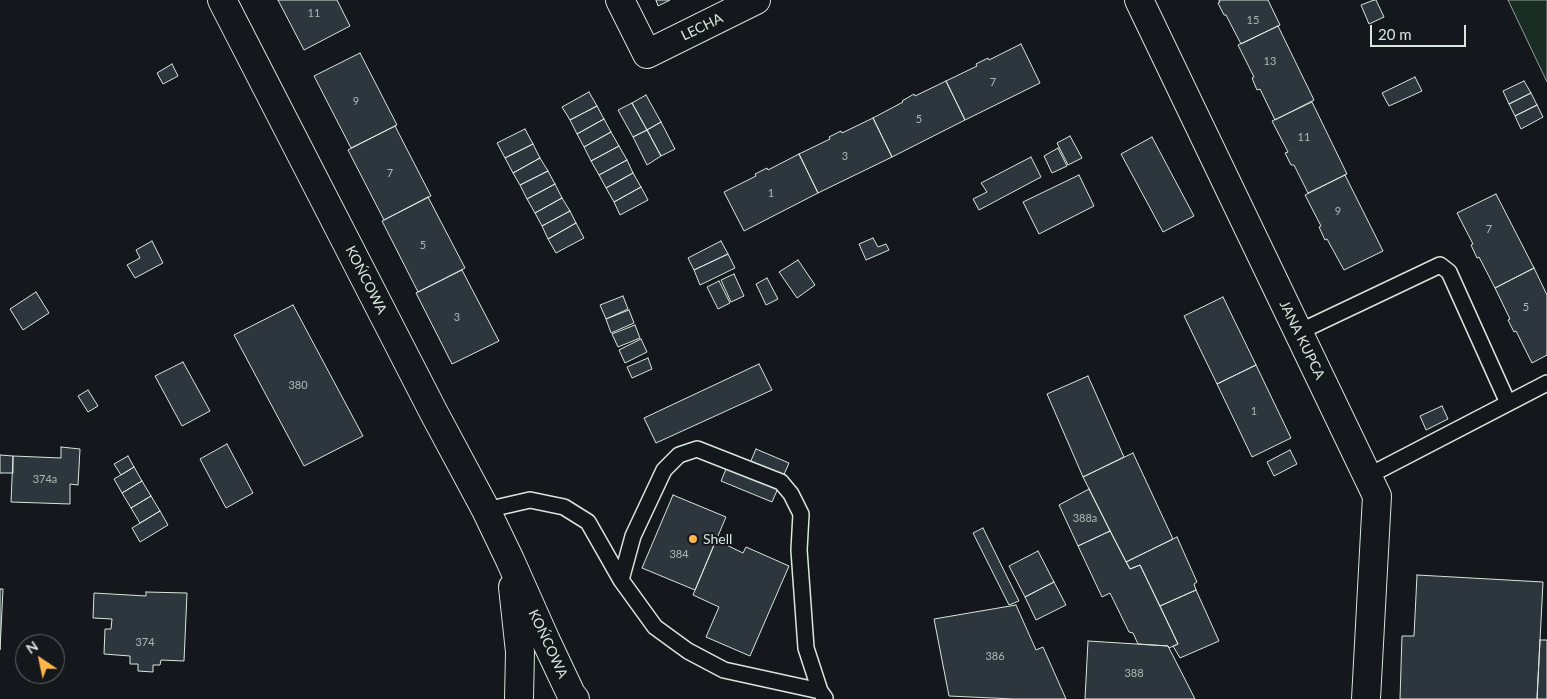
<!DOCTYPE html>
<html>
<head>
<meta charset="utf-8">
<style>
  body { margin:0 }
  #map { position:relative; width:1547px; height:699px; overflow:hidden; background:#14181c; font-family:Lato,sans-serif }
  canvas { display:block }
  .north { position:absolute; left:15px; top:634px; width:50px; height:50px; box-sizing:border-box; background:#14181c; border:1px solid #626a69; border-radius:50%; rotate:326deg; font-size:14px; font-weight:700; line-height:20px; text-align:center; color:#d8e6dc }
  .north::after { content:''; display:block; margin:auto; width:18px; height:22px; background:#ffb74d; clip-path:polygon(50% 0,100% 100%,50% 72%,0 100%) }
  .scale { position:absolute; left:1370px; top:25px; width:96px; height:22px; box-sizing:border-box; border:2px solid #d8e6dc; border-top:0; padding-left:6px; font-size:15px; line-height:18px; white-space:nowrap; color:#d8e6dc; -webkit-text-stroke:4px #14181c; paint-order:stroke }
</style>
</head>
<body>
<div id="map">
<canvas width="1547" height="699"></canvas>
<div class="north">N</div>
<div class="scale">20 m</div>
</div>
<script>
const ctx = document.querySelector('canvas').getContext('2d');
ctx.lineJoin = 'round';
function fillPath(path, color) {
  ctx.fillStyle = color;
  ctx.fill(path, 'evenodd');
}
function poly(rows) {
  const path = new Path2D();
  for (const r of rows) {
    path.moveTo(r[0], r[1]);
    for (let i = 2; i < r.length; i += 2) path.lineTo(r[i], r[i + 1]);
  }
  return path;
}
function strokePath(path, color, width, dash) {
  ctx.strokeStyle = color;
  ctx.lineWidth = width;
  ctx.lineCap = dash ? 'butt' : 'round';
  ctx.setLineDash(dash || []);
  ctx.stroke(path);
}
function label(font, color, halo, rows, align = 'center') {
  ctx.font = font + ' Lato,sans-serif';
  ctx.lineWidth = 4;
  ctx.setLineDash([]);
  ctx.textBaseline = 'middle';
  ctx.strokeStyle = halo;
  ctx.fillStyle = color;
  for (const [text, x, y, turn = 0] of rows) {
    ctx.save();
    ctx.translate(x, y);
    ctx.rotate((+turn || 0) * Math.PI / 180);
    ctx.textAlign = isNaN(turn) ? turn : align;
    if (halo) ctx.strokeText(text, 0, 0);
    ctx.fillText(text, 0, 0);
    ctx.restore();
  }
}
const green = poly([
  [1508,0,1547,0,1547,82,1508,0]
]);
const building = poly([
  [278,0,337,0,350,26,304,50,278,0],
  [656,0,670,0,658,6,656,0],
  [1219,0,1268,0,1280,25,1241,44,1226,15,1224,15,1218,3,1220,2,1219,0],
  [1374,0,1376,0,1384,17,1369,24,1361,5,1374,0],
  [1278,26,1314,100,1275,120,1260,89,1257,90,1252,78,1254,77,1238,45,1278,26],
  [1021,44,1040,83,965,120,946,81,977,66,976,64,988,58,989,60,1021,44],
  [360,53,397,125,351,148,314,76,360,53],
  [172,64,178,76,163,84,157,73,172,64],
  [1415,77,1422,91,1389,106,1382,93,1415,77],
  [946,81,965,120,892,157,873,118,903,102,902,101,914,94,915,96,946,81],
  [1524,81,1531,93,1509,104,1503,91,1524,81],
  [589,92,597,106,570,120,562,107,589,92],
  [1531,93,1537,105,1515,116,1509,104,1531,93],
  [646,95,661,122,647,130,632,103,646,95],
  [1312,102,1347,174,1308,193,1294,165,1291,165,1285,153,1288,152,1272,121,1312,102],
  [632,103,647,130,633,137,618,110,632,103],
  [1537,105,1543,117,1521,129,1515,116,1537,105],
  [597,106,604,119,577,134,570,120,597,106],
  [873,118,892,157,818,193,799,154,830,139,829,137,841,131,842,133,873,118],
  [604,119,611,132,584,147,577,134,604,119],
  [661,122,675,149,661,156,647,130,661,122],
  [395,126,431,196,384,220,348,150,395,126],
  [525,129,533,144,505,158,497,143,525,129],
  [647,130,661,156,647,165,633,137,647,130],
  [611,132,619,146,591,161,584,147,611,132],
  [1070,136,1082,158,1068,165,1057,143,1070,136],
  [1152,137,1194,216,1163,232,1121,154,1152,137],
  [533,144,540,158,513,173,505,158,533,144],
  [619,146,627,160,599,175,591,161,619,146],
  [1058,148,1067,166,1052,173,1044,156,1058,148],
  [799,154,818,193,744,231,724,192,756,176,755,174,767,168,768,170,799,154],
  [1031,157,1041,177,979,210,973,199,987,192,981,183,1031,157],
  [540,158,548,171,520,185,513,173,540,158],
  [627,160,633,173,606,188,599,175,627,160],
  [548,171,555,184,527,199,520,185,548,171],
  [633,173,641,187,614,202,606,188,633,173],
  [1079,175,1094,206,1039,234,1023,202,1079,175],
  [1345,175,1383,251,1344,270,1327,239,1325,240,1319,227,1321,226,1305,195,1345,175],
  [555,184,562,198,535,213,527,199,555,184],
  [641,187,648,200,620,215,614,202,641,187],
  [1496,194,1534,268,1495,288,1479,257,1477,258,1471,245,1473,244,1457,213,1496,194],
  [428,197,465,268,418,292,382,221,428,197],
  [562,198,570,211,542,226,535,213,562,198],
  [570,211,576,223,548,239,542,226,570,211],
  [576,223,584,238,556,253,548,239,576,223],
  [873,238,878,247,886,244,889,250,866,260,859,244,873,238],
  [152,241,163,263,135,278,127,265,140,258,136,250,152,241],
  [721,241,728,254,694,270,688,258,721,241],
  [728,254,735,268,700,285,694,270,728,254],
  [798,260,815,285,797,298,779,272,798,260],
  [1534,268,1547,295,1547,355,1532,363,1516,331,1514,332,1508,320,1510,319,1495,288,1534,268],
  [462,270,499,341,452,364,416,293,462,270],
  [734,274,744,296,731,302,721,280,734,274],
  [767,278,778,299,766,305,756,284,767,278],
  [719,281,730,303,718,309,707,287,719,281],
  [36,292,49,313,23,330,10,309,36,292],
  [623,296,628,309,606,319,600,305,623,296],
  [1223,297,1256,365,1217,384,1184,316,1223,297],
  [293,305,363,436,304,466,234,335,293,305],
  [629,310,634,323,611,333,606,319,629,310],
  [635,325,640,338,618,347,612,334,635,325],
  [641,339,647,352,625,363,619,350,641,339],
  [648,358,652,369,632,378,627,367,648,358],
  [183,362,210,411,182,426,155,376,183,362],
  [759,364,772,390,656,443,644,418,759,364],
  [1256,365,1291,438,1252,457,1217,384,1256,365],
  [1088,376,1124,457,1083,477,1047,394,1088,376],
  [88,390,98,406,88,412,78,396,88,390],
  [1442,406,1448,419,1426,430,1420,416,1442,406],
  [227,444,253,493,226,508,200,459,227,444],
  [61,447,80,449,78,485,70,484,70,504,11,502,13,456,61,458,61,447],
  [756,449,789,463,772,502,721,481,732,455,750,463,756,449],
  [1290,450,1297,464,1274,476,1267,462,1290,450],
  [1133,453,1173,539,1126,562,1083,477,1133,453],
  [0,455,13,456,13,473,0,473,0,455],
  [128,456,134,467,121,475,114,464,128,456],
  [134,467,142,481,122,493,114,479,134,467],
  [142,481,151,496,131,508,122,493,142,481],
  [1089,489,1110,531,1078,546,1059,505,1089,489],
  [673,495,726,517,695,590,642,568,673,495],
  [151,496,160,511,140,523,131,508,151,496],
  [160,511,168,525,140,542,132,528,160,511],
  [983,528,1019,601,1009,605,973,533,983,528],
  [1110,531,1130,569,1140,565,1178,644,1169,648,1168,646,1138,644,1133,633,1129,632,1110,593,1102,597,1078,546,1110,531],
  [1177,537,1197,582,1194,584,1196,590,1160,606,1140,565,1130,569,1126,562,1177,537],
  [716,540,743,553,746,547,789,566,750,656,706,637,719,607,693,595,716,540],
  [1038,551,1054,582,1025,597,1009,566,1038,551],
  [1417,575,1543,582,1537,699,1400,699,1402,636,1414,636,1417,575],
  [1054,582,1066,605,1036,620,1025,597,1054,582],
  [0,589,3,589,0,650,0,589],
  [1196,590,1219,641,1180,658,1173,646,1178,644,1160,606,1196,590],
  [146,592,187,593,184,661,161,660,160,665,153,665,153,672,138,671,138,664,130,664,130,656,104,654,105,629,111,629,112,619,93,618,94,593,146,596,146,592],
  [1016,605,1036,650,1043,647,1066,699,1014,699,949,696,934,619,1016,605],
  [1540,640,1547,640,1547,699,1537,699,1540,640],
  [1088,641,1168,646,1195,699,1085,699,1088,641]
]);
const lane = poly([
  [1299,332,1440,265,1449,272,1508,403],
  [1368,476,1547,383],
  [486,510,530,500,564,507,588,522,621,580,655,627,688,651,724,670,820,691,825,698],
  [621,580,633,536,664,470,679,455,697,449,781,482,791,494,801,514,799,550,806,648,820,691]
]);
const street = poly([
  [222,0,434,413,486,510,510,560,546,641,571,694,575,699],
  [620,0,647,54,756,0],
  [1139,0,1377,496,1366,699],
  [513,587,520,652,519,699]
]);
const markers = [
  [693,539,5,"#ffb74d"]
];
const numberNames = [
  ["11",314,13],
  ["15",1253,20],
  ["13",1270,61],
  ["7",993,82],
  ["9",356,101],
  ["5",919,119],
  ["11",1304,137],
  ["3",845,156],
  ["7",390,173],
  ["1",771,193],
  ["9",1338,211],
  ["7",1489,229],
  ["5",423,245],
  ["5",1526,307],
  ["3",457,317],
  ["380",298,385],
  ["1",1254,411],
  ["374a",45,479],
  ["388a",1085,518],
  ["384",679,554],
  ["374",145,642],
  ["386",995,656],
  ["388",1134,673]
];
const streetNames = [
  ["LECHA",702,27,-26],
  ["KOŃCOWA",366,280,63],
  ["JANA KUPCA",1302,340,64],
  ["KOŃCOWA",548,644,65]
];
const poiNames = [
  ["Shell",703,539]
];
fillPath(green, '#1a2d24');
strokePath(green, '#939e99', 1);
fillPath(building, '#2c363c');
strokePath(building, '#d8e6dc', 1);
strokePath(lane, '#d8e6dc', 18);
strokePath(street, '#d8e6dc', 30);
strokePath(lane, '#14181c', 15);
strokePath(street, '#14181c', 28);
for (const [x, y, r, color] of markers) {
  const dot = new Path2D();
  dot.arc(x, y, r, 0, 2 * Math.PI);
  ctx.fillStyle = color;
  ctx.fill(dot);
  strokePath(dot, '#14181c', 2);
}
label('11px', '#adbab4', null, numberNames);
label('14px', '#d8e6dc', '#14181c', streetNames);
label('14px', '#d8e6dc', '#14181c', poiNames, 'left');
</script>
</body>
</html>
